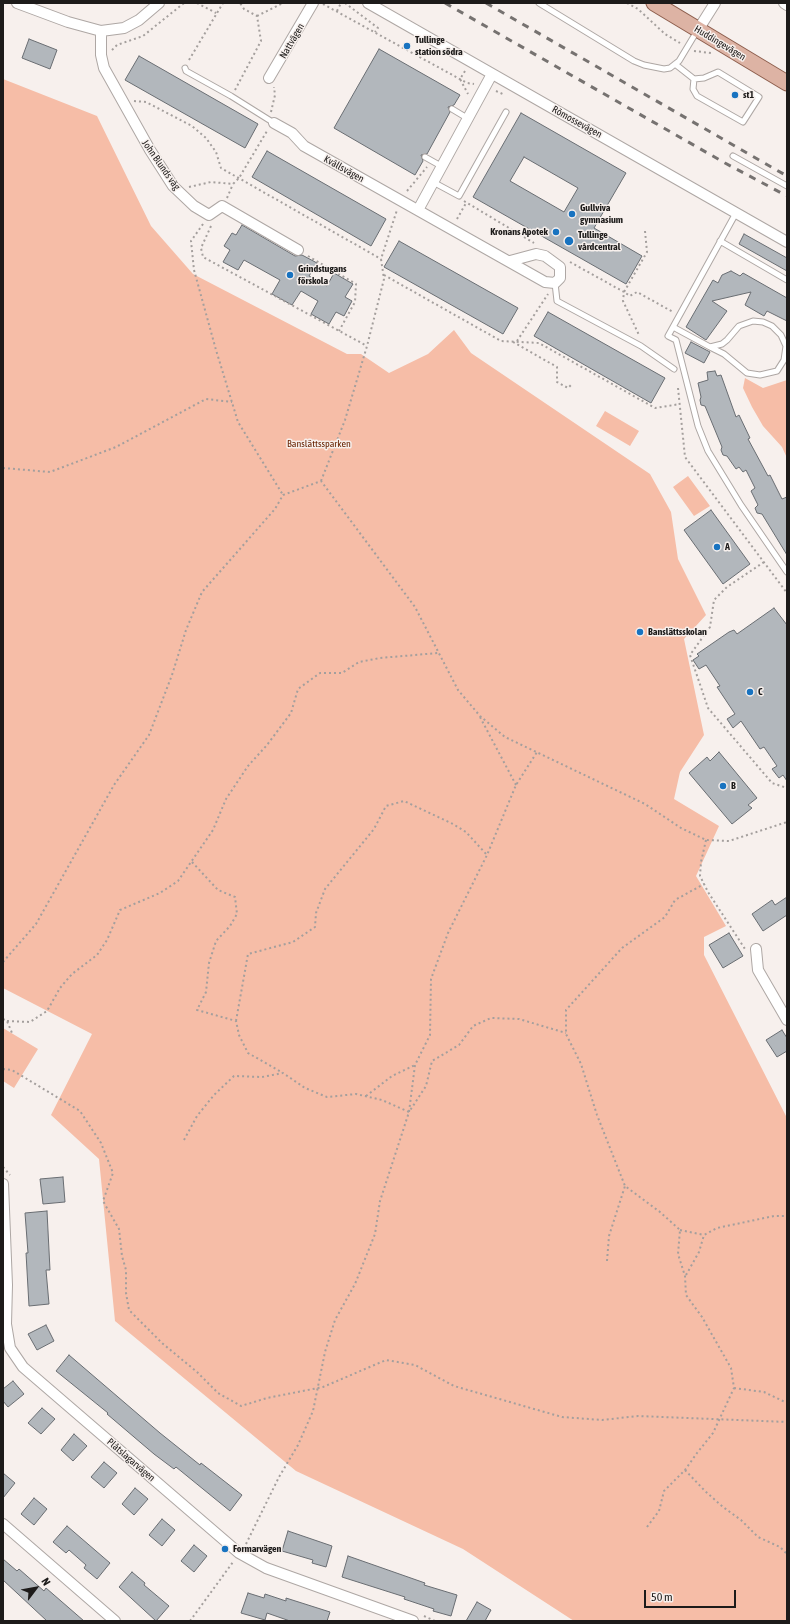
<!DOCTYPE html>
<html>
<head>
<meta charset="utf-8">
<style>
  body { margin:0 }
  #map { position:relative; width:790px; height:1624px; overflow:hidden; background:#f7f0ed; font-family:"Asap Condensed",sans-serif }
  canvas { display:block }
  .frame { position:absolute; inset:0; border:4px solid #1d1b1a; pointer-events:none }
  .north { position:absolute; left:16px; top:1568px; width:40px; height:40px; -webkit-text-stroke:3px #f7f0ed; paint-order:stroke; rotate:58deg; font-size:11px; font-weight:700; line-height:16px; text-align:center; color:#1d1b1a }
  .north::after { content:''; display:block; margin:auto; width:14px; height:18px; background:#1d1b1a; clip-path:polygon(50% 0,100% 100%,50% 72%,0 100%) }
  .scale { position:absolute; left:644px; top:1590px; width:92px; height:18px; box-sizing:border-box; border:2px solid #1d1b1a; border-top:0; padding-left:5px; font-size:12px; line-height:14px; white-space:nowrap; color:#1d1b1a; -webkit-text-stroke:3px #f7f0ed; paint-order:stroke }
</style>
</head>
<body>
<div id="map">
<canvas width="790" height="1624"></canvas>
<div class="frame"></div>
<div class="north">N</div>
<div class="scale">50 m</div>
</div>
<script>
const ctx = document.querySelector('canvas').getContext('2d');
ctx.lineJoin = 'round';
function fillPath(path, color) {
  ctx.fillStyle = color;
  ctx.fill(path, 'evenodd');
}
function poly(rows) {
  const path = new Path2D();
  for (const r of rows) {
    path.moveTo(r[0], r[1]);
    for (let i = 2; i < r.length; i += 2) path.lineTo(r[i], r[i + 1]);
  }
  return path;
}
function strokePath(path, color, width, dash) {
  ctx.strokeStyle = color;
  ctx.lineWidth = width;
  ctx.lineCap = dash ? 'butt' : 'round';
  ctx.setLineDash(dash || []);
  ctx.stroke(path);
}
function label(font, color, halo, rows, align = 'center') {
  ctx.font = font + ' "Asap Condensed",sans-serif';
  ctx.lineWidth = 3;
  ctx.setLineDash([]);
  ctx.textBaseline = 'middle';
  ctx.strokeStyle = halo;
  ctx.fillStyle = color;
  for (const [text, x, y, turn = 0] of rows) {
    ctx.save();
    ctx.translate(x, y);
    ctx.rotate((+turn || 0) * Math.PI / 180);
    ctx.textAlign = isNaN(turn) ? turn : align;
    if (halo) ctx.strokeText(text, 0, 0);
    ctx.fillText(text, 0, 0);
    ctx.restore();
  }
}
const green = poly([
  [3,79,97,116,151,226,193,274,347,354,361,354,389,373,428,354,454,330,471,353,650,474,671,512,678,559,706,615,684,639,704,735,680,772,674,799,719,826,696,876,726,926,704,937,704,955,787,1118,787,1621,574,1621,463,1549,296,1471,115,1321,99,1159,51,1115,92,1034,3,988],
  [745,378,763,388,787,380,787,458,782,447,763,426,752,407,743,388],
  [605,411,639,431,630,446,596,426],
  [688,476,710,506,694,516,673,487],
  [3,1028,38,1049,14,1088,3,1081]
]);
const building = poly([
  [29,39,57,50,50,69,22,58,29,39],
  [379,49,460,95,454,105,448,107,450,112,427,154,421,155,423,161,415,175,334,128,379,49],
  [139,56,258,124,245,148,125,80,139,56],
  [521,113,626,173,594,228,642,256,626,284,473,197,521,113],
  [524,157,578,188,564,212,510,181,524,157],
  [267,151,386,219,371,246,252,177,267,151],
  [242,225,295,256,302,255,317,263,309,276,327,286,334,273,353,284,345,297,352,301,344,316,336,312,329,324,311,314,318,301,301,291,292,305,272,294,280,280,244,260,238,270,223,262,230,250,224,246,232,233,236,235,242,225],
  [744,234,787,258,787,271,739,244,744,234],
  [399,241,518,308,503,334,384,267,399,241],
  [731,271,740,276,743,273,787,298,787,321,767,311,764,316,745,305,751,292,712,301,727,311,706,340,686,327,713,280,718,283,722,275,731,271],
  [548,312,665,378,651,403,534,336,548,312],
  [691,342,710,352,704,363,685,353,691,342],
  [715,371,717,376,721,375,736,417,739,415,750,438,748,439,768,476,770,475,782,499,787,497,787,555,762,514,757,513,755,508,758,505,751,491,755,488,746,470,743,472,739,467,736,469,727,456,723,455,721,450,722,447,705,406,701,405,700,400,701,397,698,383,708,380,707,372,715,371],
  [711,510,750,564,723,584,684,530,711,510],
  [774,608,787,625,787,781,783,775,779,778,772,769,777,766,764,747,760,749,741,721,733,728,727,719,735,714,717,687,720,686,706,665,699,669,693,660,699,656,697,654,729,632,734,630,737,634,774,608],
  [719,752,757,798,748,805,752,808,732,824,689,773,707,757,710,761,719,752],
  [787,897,787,915,763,931,752,914,772,900,775,905,787,897],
  [729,933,743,956,723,968,709,945,729,933],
  [782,1030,787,1038,787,1051,777,1057,766,1040,782,1030],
  [63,1177,65,1202,43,1204,40,1179,63,1177],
  [47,1211,50,1270,46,1270,49,1304,29,1306,26,1253,28,1253,25,1213,47,1211],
  [46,1325,54,1341,37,1350,28,1334,46,1325],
  [69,1355,160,1433,200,1465,201,1463,242,1495,230,1511,176,1467,174,1469,154,1454,107,1414,108,1413,56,1371,69,1355],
  [13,1381,24,1394,8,1407,3,1401,3,1389,13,1381],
  [42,1408,55,1419,41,1434,28,1423,42,1408],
  [74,1434,87,1446,73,1461,61,1450,74,1434],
  [104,1462,117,1473,104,1488,91,1477,104,1462],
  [3,1473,15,1483,3,1498,3,1473],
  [135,1488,148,1499,134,1515,122,1504,135,1488],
  [34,1498,47,1509,34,1525,21,1514,34,1498],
  [162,1519,175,1530,162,1546,149,1535,162,1519],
  [67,1526,110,1563,97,1579,84,1568,86,1565,69,1550,66,1553,53,1542,67,1526],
  [288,1531,332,1546,326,1567,312,1563,313,1560,282,1551,288,1531],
  [194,1545,207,1556,194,1572,181,1561,194,1545],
  [348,1556,425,1583,424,1585,457,1595,451,1616,433,1611,434,1609,404,1599,405,1597,342,1577,348,1556],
  [3,1559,17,1571,19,1569,44,1591,46,1588,84,1621,47,1621,3,1580,3,1559],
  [132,1572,145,1583,144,1585,169,1606,156,1621,119,1587,132,1572],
  [248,1593,264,1598,265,1594,286,1601,286,1598,330,1612,327,1621,290,1621,267,1613,265,1620,241,1613,248,1593],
  [477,1602,491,1610,485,1621,466,1621,477,1602]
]);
const path = poly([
  [197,3,216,13],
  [345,3,378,28,375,32],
  [627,3,638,9,665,34,680,43],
  [323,4,467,83,474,84],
  [337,11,341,3],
  [257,16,283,3],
  [112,50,117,45,143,36,184,3],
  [694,51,711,53],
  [189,60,223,3],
  [465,71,460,79,468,94],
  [235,90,261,41,257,16,244,9,240,3],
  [496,91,505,95],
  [134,101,146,102,192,126,206,138,216,152,221,168,381,259],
  [271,112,275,95,274,87],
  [189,187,211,182,233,184,239,178,267,131],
  [407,191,427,167],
  [227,198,233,184],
  [464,201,534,243],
  [457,219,466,203],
  [203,224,191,241,194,270,216,350,238,422,283,495],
  [211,226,201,248,203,257,367,346],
  [645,231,647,252,624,292,630,296,637,292,673,312],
  [308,256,356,284,355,302,339,331],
  [570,262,624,292,623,301,639,335],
  [384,275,501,341,539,343,655,408,680,404],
  [517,341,548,294],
  [513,342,557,367,557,382,568,388,572,384],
  [678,388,685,457,787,593],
  [3,468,50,472,116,447,206,399,232,402],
  [321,481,345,420,367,346,384,279,381,259,397,210],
  [764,562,727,587,714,600,710,627,690,655,708,708,772,783,787,788],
  [480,717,516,785],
  [706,840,701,862,700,876,708,892,745,949],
  [192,862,218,890,235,897,237,914,230,926,216,941,209,963,206,992,197,1010,236,1021,239,1035,248,1053,283,1073],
  [3,962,36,924,114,785,149,735,172,675,186,630,202,592,275,509,283,495,321,481,415,607,458,690,480,716,505,737,645,804,681,828,706,840,729,841,787,822],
  [3,1019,7,1021,12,1033],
  [7,1021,30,1022,47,1011,60,988,72,974,97,955,107,940,120,910,160,893,178,881,213,830,226,799,248,766,267,745,291,713,298,689,320,673,342,673,359,662,380,658,438,653],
  [236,1021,248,954,293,942,315,927,316,913,325,889,374,829,386,806,404,801,453,824,466,832,487,855],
  [3,1069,12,1070,80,1111,101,1143,113,1173,103,1201,119,1229,122,1256,126,1270,126,1293,129,1310,162,1343,197,1372,218,1393,241,1406,267,1398,323,1387,386,1360,415,1365,454,1386,562,1417,602,1420,638,1416,787,1422],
  [366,1096,392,1076,415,1065],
  [184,1140,197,1116,214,1095,234,1076,262,1077,283,1073,305,1088,327,1097,356,1094,382,1100,409,1112,426,1086,432,1061,459,1045,473,1026,491,1018,519,1019,566,1033],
  [3,1167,10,1175],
  [680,1230,704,1235],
  [607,1261,609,1236,625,1186],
  [686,1275,699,1252,704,1235,717,1228,774,1216,787,1216],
  [734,1388,764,1392,787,1403],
  [685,1470,705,1491,723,1507,741,1520,758,1537,780,1547,787,1554],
  [647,1527,659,1511,664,1491,685,1470,697,1453,713,1433,734,1388,731,1368,702,1317,686,1295,685,1276,678,1254,680,1230,660,1212,625,1186,597,1115,581,1064,566,1034,566,1010,622,948,665,917,675,900,704,884],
  [246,1544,279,1477,298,1445,313,1411,325,1352,335,1320,355,1284,375,1234,380,1201,409,1112,415,1065,430,1035,431,979,448,933,487,855,516,785,537,752],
  [424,1616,435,1621],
  [190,1621,233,1562]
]);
const lane = poly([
  [539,3,634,61,644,65,664,69,670,68,679,61,697,31],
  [675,64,694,79,693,89,697,96,743,122,759,97,718,72,704,78,694,79],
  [185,68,186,71,231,96,274,123],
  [452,109,467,118],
  [733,156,787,186],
  [425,157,441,166],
  [433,182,459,196,506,112],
  [736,213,668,336,676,340,698,426,708,451,741,505,787,572],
  [720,241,787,280],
  [555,283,557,301,641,346,674,369],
  [673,327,710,347,724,354,747,373,760,375,777,371,784,360,786,346,781,335,772,326,763,322,753,321,739,326,727,340,722,344,710,347]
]);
const street = poly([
  [17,3,68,22,101,31,124,28,139,20,159,3],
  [368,3,787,242],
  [784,3,787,5],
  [698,30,715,3],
  [101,31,101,55,104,68,150,150,173,186,194,206,209,215,222,206,298,250],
  [269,78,313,3],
  [274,123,292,133,304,146,545,282,555,283,560,278,560,267,545,256,536,254,510,261],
  [418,210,492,74],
  [756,949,758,970,787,1020],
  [3,1184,7,1285,6,1324,10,1348,23,1367,239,1553,266,1568,413,1621],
  [3,1524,115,1621]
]);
const primary = poly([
  [654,3,787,83]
]);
const rail = poly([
  [445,3,725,163,787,196],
  [486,3,787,176]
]);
const markers = [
  [407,46,4,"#1873c0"],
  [735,95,4,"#1873c0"],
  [572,214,4,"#1873c0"],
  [556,232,4,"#1873c0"],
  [569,241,5,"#1873c0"],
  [290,275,4,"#1873c0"],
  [717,547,4,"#1873c0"],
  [640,632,4,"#1873c0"],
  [750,692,4,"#1873c0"],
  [723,786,4,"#1873c0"],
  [225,1549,4,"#1873c0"]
];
const poiNames = [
  ["Tullinge",415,40],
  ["station södra",415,52],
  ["st1",743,95],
  ["Gullviva",580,208],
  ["gymnasium",580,220],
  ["Kronans Apotek",548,232,"right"],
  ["Tullinge",578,235],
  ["vårdcentral",578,247],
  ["Grindstugans",298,269],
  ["förskola",298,281],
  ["A",725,547],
  ["Banslättsskolan",648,632],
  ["C",758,692],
  ["B",731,786],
  ["Formarvägen",233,1549]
];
const streetNames = [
  ["Nattvägen",292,41,-60],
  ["Huddingevägen",720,43,31],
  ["Römossevägen",577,122,29],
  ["John Blunds väg",161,165,55],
  ["Kvällsvägen",344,169,29],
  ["Plåtslagarvägen",131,1460,41]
];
const parkNames = [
  ["Banslättssparken",319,444]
];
fillPath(green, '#f6bda7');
fillPath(building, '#b2b7bc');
strokePath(building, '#696d72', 1);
strokePath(lane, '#aea7a4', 7);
strokePath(street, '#aea7a4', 12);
strokePath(primary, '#8c5d4c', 17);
strokePath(path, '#a49f9d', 2, [2, 3]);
strokePath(lane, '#fff', 5);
strokePath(street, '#fff', 10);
strokePath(primary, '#ddb3a4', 15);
strokePath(rail, '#767270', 3, [7, 7]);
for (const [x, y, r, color] of markers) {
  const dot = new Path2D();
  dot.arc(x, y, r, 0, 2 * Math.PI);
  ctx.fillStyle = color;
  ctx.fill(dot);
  strokePath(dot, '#f7f0ed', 1.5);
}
label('bold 10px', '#1d1b1a', '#f7f0ed', poiNames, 'left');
label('10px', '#1d1b1a', '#f7f0ed', streetNames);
label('10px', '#682201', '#f7f0ed', parkNames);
</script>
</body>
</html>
